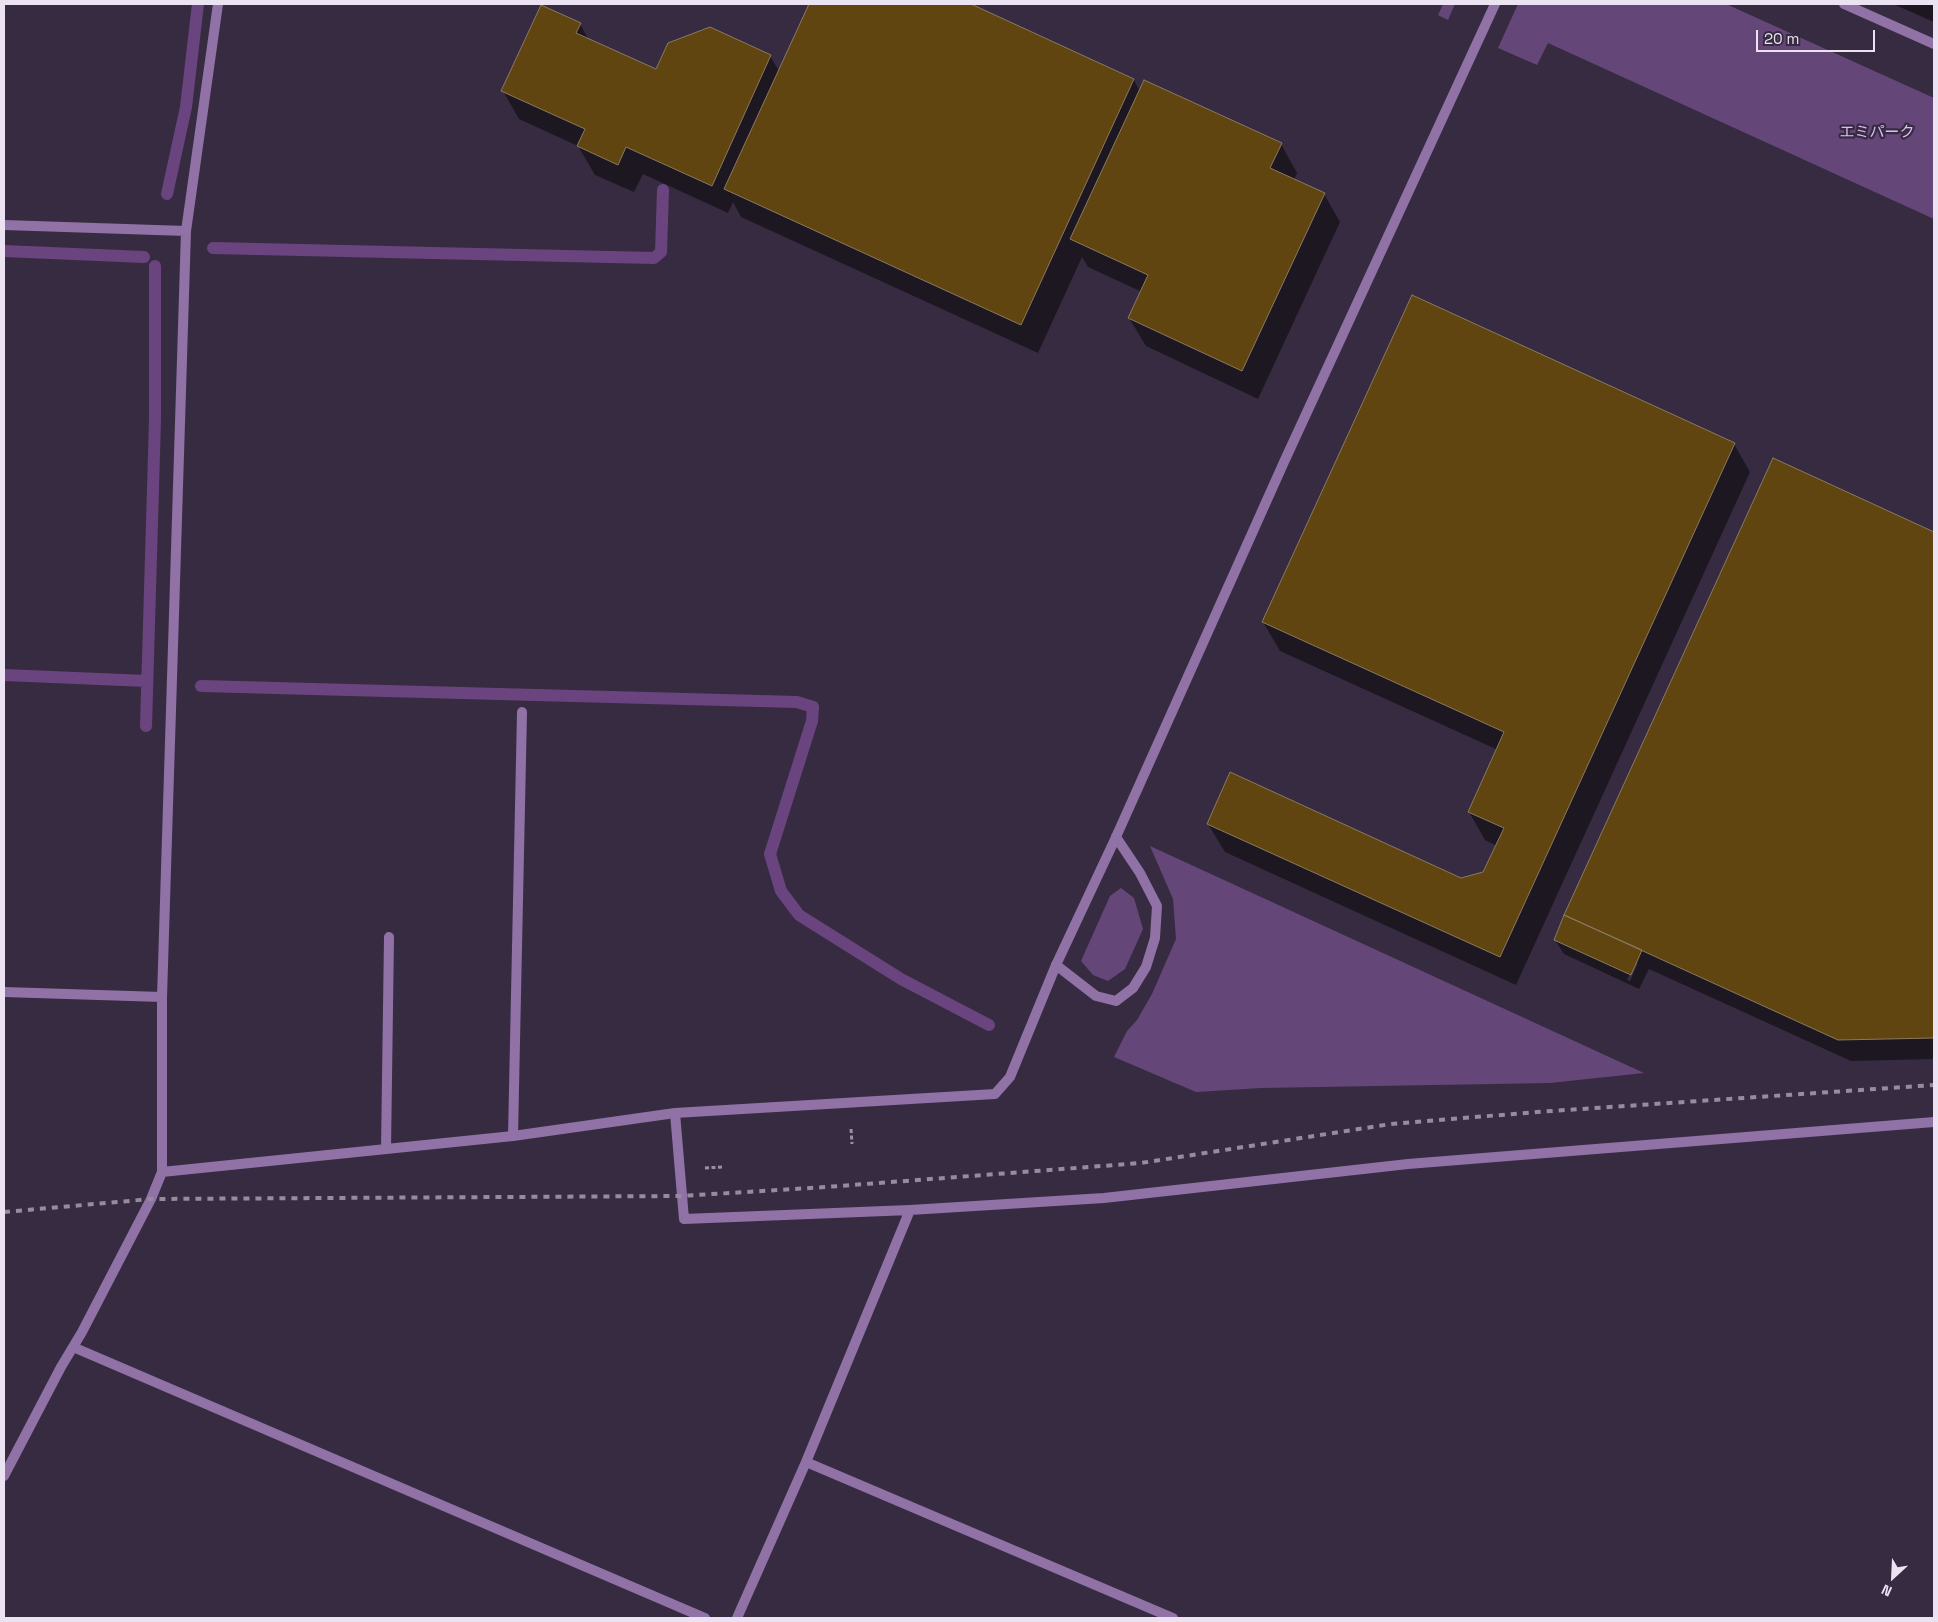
<!DOCTYPE html>
<html>
<head>
<meta charset="utf-8">
<style>
  body { margin:0 }
  #map { position:relative; width:1938px; height:1622px; overflow:hidden; background:#372b41; font-family:"Space Grotesk",sans-serif }
  canvas { display:block }
  .frame { position:absolute; inset:0; border:5px solid #ebe3f1; pointer-events:none }
  .north { position:absolute; left:1868px; top:1552px; width:50px; height:50px; -webkit-text-stroke:4px #372b41; paint-order:stroke; rotate:205deg; font-size:14px; font-weight:700; line-height:20px; text-align:center; color:#ebe3f1 }
  .north::after { content:''; display:block; margin:auto; width:18px; height:22px; background:#ebe3f1; clip-path:polygon(50% 0,100% 100%,50% 72%,0 100%) }
  .scale { position:absolute; left:1756px; top:30px; width:119px; height:22px; box-sizing:border-box; border:2px solid #ebe3f1; border-top:0; padding-left:6px; font-size:15px; line-height:18px; white-space:nowrap; color:#ebe3f1; -webkit-text-stroke:4px #372b41; paint-order:stroke }
</style>
</head>
<body>
<div id="map">
<canvas width="1938" height="1622"></canvas>
<div class="frame"></div>
<div class="north">N</div>
<div class="scale">20 m</div>
</div>
<script>
const ctx = document.querySelector('canvas').getContext('2d');
ctx.lineJoin = 'round';
function fillPath(path, color) {
  ctx.fillStyle = color;
  ctx.fill(path, 'evenodd');
}
function poly(rows) {
  const path = new Path2D();
  for (const r of rows) {
    path.moveTo(r[0], r[1]);
    for (let i = 2; i < r.length; i += 2) path.lineTo(r[i], r[i + 1]);
  }
  return path;
}
function strokePath(path, color, width, dash) {
  ctx.strokeStyle = color;
  ctx.lineWidth = width;
  ctx.lineCap = dash ? 'butt' : 'round';
  ctx.setLineDash(dash || []);
  ctx.stroke(path);
}
function label(font, color, halo, rows, align = 'center') {
  ctx.font = font + ' "Space Grotesk","Noto Sans JP",sans-serif';
  ctx.lineWidth = 4.5;
  ctx.setLineDash([]);
  ctx.textBaseline = 'middle';
  ctx.strokeStyle = halo;
  ctx.fillStyle = color;
  for (const [text, x, y, turn = 0] of rows) {
    ctx.save();
    ctx.translate(x, y);
    ctx.rotate((+turn || 0) * Math.PI / 180);
    ctx.textAlign = isNaN(turn) ? turn : align;
    if (halo) ctx.strokeText(text, 0, 0);
    ctx.fillText(text, 0, 0);
    ctx.restore();
  }
}
const green = poly([
  [1443,4,1455,4,1448,20,1438,15],
  [1518,4,1726,4,1934,98,1934,219,1548,43,1537,65,1498,48],
  [1150,846,1644,1073,1550,1083,1261,1088,1196,1092,1114,1057,1127,1031,1137,1020,1152,994,1176,939,1173,899],
  [1121,888,1134,898,1143,929,1125,969,1108,981,1093,975,1081,961,1110,896]
]);
const shadow = poly([
  [810,4,968,4,1134,80,1140,92,1281,144,1297,173,1294,180,1324,194,1340,222,1258,399,1146,346,1129,318,1142,292,1088,267,1082,257,1038,353,741,217,733,202,728,213,643,174,634,192,595,175,578,146,519,119,503,91,580,24,589,40,656,71,770,56,779,71],
  [1893,4,1934,4,1934,22],
  [1734,444,1750,472,1516,985,1225,852,1208,824,1461,880,1484,874,1497,846,1485,840,1469,812,1498,750,1280,651,1263,622],
  [1774,460,1934,534,1934,1059,1851,1061,1649,969,1639,989,1564,954,1555,940],
  [1635,963,1638,963,1630,981,1627,980]
]);
const stream = poly([
  [167,194,186,107,198,4],
  [213,248,654,258,661,252,663,190],
  [4,251,144,257],
  [4,675,147,681],
  [201,686,797,702,813,707,812,721,770,854,781,891,799,915,901,979,989,1025],
  [146,726,155,420,155,266]
]);
const building = poly([
  [809,4,971,4,1134,79,1021,325,724,189,809,4],
  [541,5,581,23,576,33,656,69,668,43,710,27,771,55,712,186,626,147,618,165,577,146,585,129,501,91,541,5],
  [1144,80,1282,143,1270,168,1325,193,1242,371,1128,318,1148,275,1070,239,1144,80],
  [1412,295,1735,443,1500,957,1207,824,1230,772,1461,878,1483,872,1504,828,1468,812,1504,732,1262,622,1412,295],
  [1773,458,1934,532,1934,1038,1838,1040,1564,915,1773,458],
  [1564,915,1642,950,1631,975,1554,940,1564,915]
]);
const path = poly([
  [851,1129,852,1144],
  [705,1168,722,1167]
]);
const service = poly([
  [1056,965,1096,996,1116,1001,1133,988,1146,967,1155,938,1157,906,1140,873,1116,837]
]);
const minor = poly([
  [4,225,186,231],
  [4,992,162,997],
  [675,1113,684,1219,910,1210,1104,1198,1408,1164,1934,1122],
  [513,1136,522,712],
  [386,1149,389,937],
  [162,1172,513,1136,675,1113,995,1094,1010,1077,1056,965],
  [73,1347,705,1618],
  [806,1462,1173,1618],
  [4,1476,61,1367,82,1332,151,1199,162,1172,162,997,186,231,218,4],
  [737,1618,806,1462,910,1210]
]);
const tertiary = poly([
  [1844,4,1934,44],
  [1056,965,1116,837,1284,462,1495,4]
]);
const rail = poly([
  [4,1212,151,1199,681,1196,826,1187,1141,1163,1391,1124,1537,1112,1934,1085]
]);
const parkNames = [
  ["エミパーク",1877,133]
];
fillPath(green, '#644778');
fillPath(shadow, '#0007');
strokePath(stream, '#6a447e', 12);
fillPath(building, '#604510');
strokePath(building, '#897a60', 1);
strokePath(path, '#9a90a2', 3, [4, 2.5]);
strokePath(service, '#9072a6', 10);
strokePath(minor, '#9072a6', 10);
strokePath(tertiary, '#9072a6', 10);
strokePath(rail, '#968c9e', 4, [6, 6]);
label('15px', '#dfbbfa', '#372b41', parkNames);
</script>
</body>
</html>
